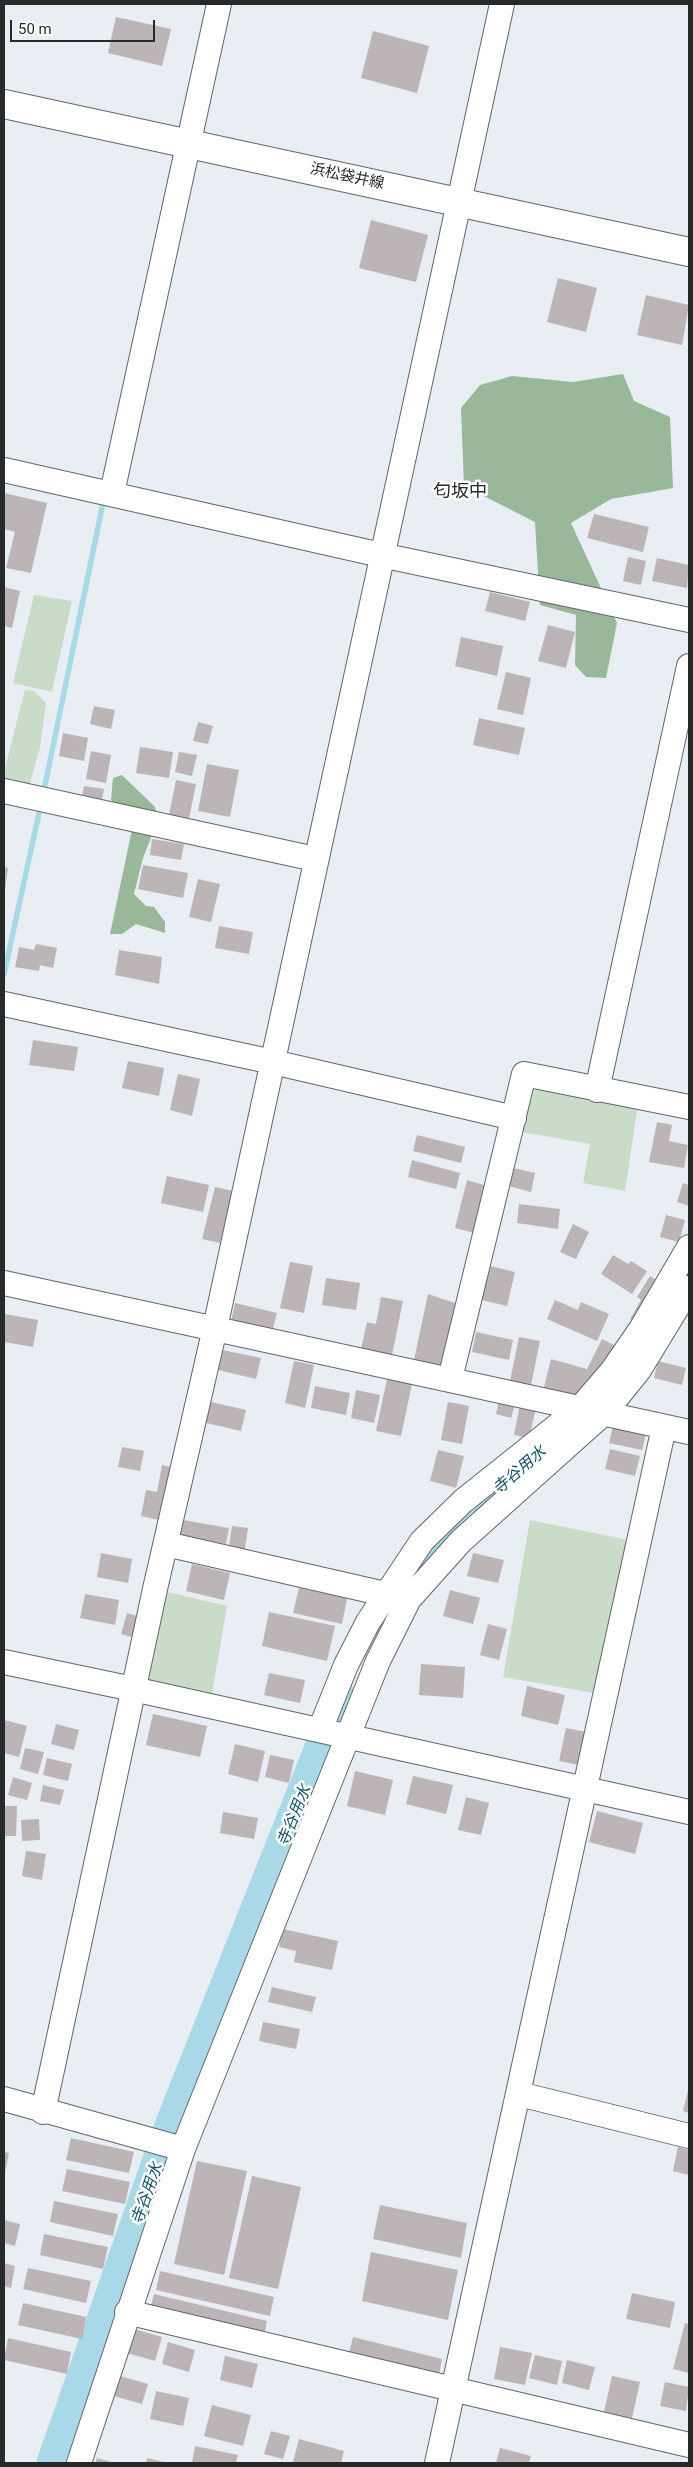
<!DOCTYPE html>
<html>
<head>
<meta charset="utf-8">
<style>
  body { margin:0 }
  #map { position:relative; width:693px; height:2467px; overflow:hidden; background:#e8eef3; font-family:Roboto,sans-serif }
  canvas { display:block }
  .frame { position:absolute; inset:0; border:5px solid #272a2b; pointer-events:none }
  .scale { position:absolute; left:10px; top:20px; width:145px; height:22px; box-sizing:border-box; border:2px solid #272a2b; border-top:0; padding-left:6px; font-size:15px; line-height:18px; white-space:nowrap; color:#272a2b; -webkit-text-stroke:4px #fff; paint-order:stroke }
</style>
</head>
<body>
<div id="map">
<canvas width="693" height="2467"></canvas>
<div class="frame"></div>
<div class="scale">50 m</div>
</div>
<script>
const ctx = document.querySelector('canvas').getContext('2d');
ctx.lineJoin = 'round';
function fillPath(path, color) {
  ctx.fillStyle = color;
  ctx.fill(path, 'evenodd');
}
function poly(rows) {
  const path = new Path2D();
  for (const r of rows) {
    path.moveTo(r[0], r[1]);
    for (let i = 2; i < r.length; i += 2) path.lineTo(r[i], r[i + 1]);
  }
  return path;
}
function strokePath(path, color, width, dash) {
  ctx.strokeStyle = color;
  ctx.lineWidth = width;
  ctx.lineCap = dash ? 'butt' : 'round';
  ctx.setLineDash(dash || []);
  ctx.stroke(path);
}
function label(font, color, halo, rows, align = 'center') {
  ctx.font = font + ' Roboto,"Noto Sans JP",sans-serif';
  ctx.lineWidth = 5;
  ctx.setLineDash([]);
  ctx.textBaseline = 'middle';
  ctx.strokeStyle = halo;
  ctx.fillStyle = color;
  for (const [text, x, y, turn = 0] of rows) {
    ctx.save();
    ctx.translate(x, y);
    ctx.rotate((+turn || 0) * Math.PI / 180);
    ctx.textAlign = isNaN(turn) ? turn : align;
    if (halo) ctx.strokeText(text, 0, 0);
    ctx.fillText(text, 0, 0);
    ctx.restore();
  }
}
const green = poly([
  [34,595,72,601,52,692,13,683],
  [25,690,34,691,46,703,40,747,28,790,4,785,4,772],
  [524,1074,639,1097,625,1191,583,1183,590,1144,511,1130],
  [530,1520,633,1541,605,1695,503,1677],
  [155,1589,227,1606,210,1706,133,1689]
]);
const forest = poly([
  [623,374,634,401,670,417,673,488,611,499,571,523,617,623,606,678,586,677,575,665,576,615,540,605,535,522,464,486,461,408,480,385,512,376,573,382],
  [122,775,155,807,158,820,143,858,134,894,146,906,154,907,165,922,165,933,136,924,122,934,110,934,134,820,111,800,113,778]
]);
const stream = poly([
  [43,795,104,498],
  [4,974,41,804]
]);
const river = poly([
  [391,1603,443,1537,523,1466],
  [54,2463,172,2126,341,1700]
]);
const building = poly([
  [116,17,171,29,162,66,108,53],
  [373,31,429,46,417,93,361,78],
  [371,220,428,235,416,282,359,268],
  [558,278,597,288,586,332,547,322],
  [646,295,689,305,682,345,637,335],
  [4,493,47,503,31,573,6,568,15,532,4,529],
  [594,514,649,527,643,552,587,538],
  [628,557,646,561,641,585,623,581],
  [657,558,689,565,687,588,652,581],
  [4,587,20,591,12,628,4,626],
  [490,592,530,602,525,621,485,611],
  [548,625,575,632,566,668,538,661],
  [461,637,503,646,497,676,455,666],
  [506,672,531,678,523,715,497,709],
  [94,706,115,710,111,729,90,724],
  [479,718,525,728,519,755,473,745],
  [198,722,213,726,208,744,193,741],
  [63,733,88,738,84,761,59,756],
  [140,747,173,752,169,778,136,773],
  [91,751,111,755,106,783,86,779],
  [179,752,197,755,192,776,175,772],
  [207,764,239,770,230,817,198,811],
  [176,780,196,784,188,824,168,820],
  [84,786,104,789,101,805,81,801],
  [152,839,184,844,181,860,150,855],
  [143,865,188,873,183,898,138,889],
  [4,867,8,868,5,889,4,889],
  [198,879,220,884,211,922,189,917],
  [219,926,253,932,249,954,215,948],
  [36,944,57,948,53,968,40,965,39,971,15,967,19,947,34,950],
  [119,950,162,957,159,984,115,975],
  [33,1040,78,1047,74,1071,29,1065],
  [128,1061,164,1068,159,1096,122,1088],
  [178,1074,200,1079,192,1116,170,1110],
  [657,1122,672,1125,669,1141,688,1145,684,1168,649,1162],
  [417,1135,465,1147,461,1163,413,1151],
  [412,1160,460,1173,456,1189,408,1177],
  [513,1168,535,1173,531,1192,509,1186],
  [167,1176,209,1185,203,1212,161,1203],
  [467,1180,487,1186,475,1233,455,1228],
  [683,1183,689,1185,689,1206,677,1202],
  [215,1187,233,1191,220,1243,202,1239],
  [519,1204,560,1209,558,1229,517,1223],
  [666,1215,685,1220,679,1242,660,1237],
  [573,1224,589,1232,576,1259,560,1252],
  [613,1255,628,1264,631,1261,647,1271,632,1294,601,1274],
  [290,1262,313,1266,304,1313,280,1308],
  [486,1265,515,1272,507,1306,478,1299],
  [650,1276,662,1284,638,1323,630,1319,641,1300,637,1297],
  [326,1278,360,1283,356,1310,322,1305],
  [428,1294,461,1305,446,1366,414,1360],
  [381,1297,403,1301,392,1355,361,1349,367,1322,376,1324],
  [555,1300,578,1310,581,1302,609,1314,597,1341,547,1319],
  [235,1303,277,1313,272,1332,231,1322],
  [5,1314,38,1320,33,1347,4,1342],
  [476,1332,513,1340,509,1360,472,1352],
  [519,1337,540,1341,530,1390,509,1386],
  [602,1339,622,1349,576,1399,543,1391,551,1359,587,1369],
  [222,1350,261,1358,256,1379,218,1370],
  [294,1361,314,1365,305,1408,285,1403],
  [658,1361,686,1368,682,1385,654,1378],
  [387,1379,412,1384,401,1436,376,1431],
  [315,1386,350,1393,346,1415,311,1408],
  [356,1390,380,1395,374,1423,351,1418],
  [499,1400,515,1404,511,1418,496,1414],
  [207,1401,246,1410,241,1431,202,1422],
  [448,1402,469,1406,462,1444,441,1440],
  [520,1405,536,1408,529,1438,514,1435],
  [614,1422,647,1430,642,1450,609,1443],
  [122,1447,144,1451,140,1471,118,1467],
  [610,1449,640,1456,635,1476,605,1469],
  [438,1450,464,1456,456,1488,430,1481],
  [162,1465,175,1468,164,1521,141,1516,146,1490,157,1492],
  [183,1520,229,1528,226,1544,181,1536],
  [232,1526,248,1528,244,1555,228,1552],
  [101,1553,132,1559,128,1583,97,1577],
  [473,1553,504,1560,498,1583,467,1576],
  [192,1564,230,1573,224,1600,186,1591],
  [299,1588,347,1598,342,1624,293,1613],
  [450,1590,480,1598,473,1624,443,1616],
  [85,1594,119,1600,115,1625,80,1618],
  [269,1612,335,1626,327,1661,262,1646],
  [127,1613,141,1617,135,1638,121,1634],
  [488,1624,507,1629,499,1660,480,1655],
  [421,1664,465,1667,463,1698,419,1695],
  [269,1673,305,1680,300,1703,264,1695],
  [527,1686,565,1695,558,1725,521,1716],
  [153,1714,207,1726,200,1757,146,1745],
  [4,1720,27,1726,19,1757,4,1753],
  [56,1724,79,1730,74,1750,51,1744],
  [566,1728,586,1732,579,1765,559,1761],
  [235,1744,265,1751,258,1782,228,1774],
  [25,1748,44,1752,38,1774,20,1769],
  [270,1755,294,1760,289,1783,265,1777],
  [47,1758,72,1764,68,1781,43,1775],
  [355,1771,393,1780,385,1815,347,1806],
  [413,1776,453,1785,446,1814,406,1804],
  [13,1777,32,1783,27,1800,8,1795],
  [43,1785,64,1790,60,1805,40,1801],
  [466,1797,489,1803,481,1835,458,1830],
  [4,1806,17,1806,16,1836,4,1836],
  [597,1811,643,1823,635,1854,589,1842],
  [223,1812,258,1818,254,1839,220,1833],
  [39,1819,40,1840,22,1841,21,1820],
  [26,1851,46,1854,42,1880,22,1876],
  [283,1929,338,1941,332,1970,294,1962,296,1951,279,1947],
  [272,1987,316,1997,312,2012,268,2002],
  [263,2022,300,2029,296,2049,259,2041],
  [689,2087,689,2113,683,2111],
  [71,2138,134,2152,129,2173,66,2160],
  [678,2147,689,2150,689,2175,673,2171],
  [4,2152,9,2153,5,2173,4,2173],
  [197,2161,247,2171,224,2275,174,2264],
  [67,2169,130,2182,125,2204,62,2191],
  [252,2176,301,2187,278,2289,229,2278],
  [54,2201,118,2214,113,2236,50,2222],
  [380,2205,467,2223,461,2258,373,2239],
  [4,2220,20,2224,15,2246,4,2243],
  [44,2234,108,2247,103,2269,40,2255],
  [371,2252,458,2270,448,2320,362,2301],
  [4,2263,15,2266,11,2288,4,2286],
  [28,2268,91,2281,86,2303,23,2289],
  [160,2271,274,2297,270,2316,156,2290],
  [632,2293,675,2302,670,2328,626,2319],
  [154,2294,267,2321,263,2340,149,2313],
  [23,2303,86,2317,82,2339,18,2325],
  [685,2323,689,2324,689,2373,673,2369],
  [134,2329,162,2337,155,2361,127,2353],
  [353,2337,442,2359,439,2374,349,2353],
  [8,2338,71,2352,67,2374,4,2360],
  [168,2342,195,2350,189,2372,162,2364],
  [500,2347,532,2353,525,2385,494,2379],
  [535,2355,562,2361,557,2385,529,2378],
  [225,2356,258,2364,252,2388,220,2380],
  [567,2360,595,2367,589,2390,562,2383],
  [120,2376,148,2384,142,2404,114,2396],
  [612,2376,640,2382,631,2422,603,2416],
  [665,2382,689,2387,686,2411,660,2406],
  [156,2391,189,2398,183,2426,150,2419],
  [212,2405,251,2415,243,2446,204,2436],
  [271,2431,290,2436,283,2459,264,2454],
  [299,2439,344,2451,341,2463,293,2462],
  [195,2446,238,2455,236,2463,192,2463],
  [500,2448,531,2456,529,2463,496,2463],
  [97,2458,115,2463,95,2463],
  [147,2458,168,2463,146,2463]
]);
const minor = poly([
  [4,470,381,555,689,620],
  [112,493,219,4],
  [4,791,315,859],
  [4,1004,273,1062,514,1118],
  [597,1090,689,666],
  [4,1283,689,1432],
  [450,1379,524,1074,689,1107],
  [166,1544,398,1597],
  [4,1662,133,1689,689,1812],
  [320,1730,346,1665,368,1622,422,1541,463,1501,581,1407,612,1371,641,1329,689,1247],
  [519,2094,689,2136],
  [4,2099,183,2149],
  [43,2112,155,1589,215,1328,502,4],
  [127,2312,689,2445],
  [79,2463,183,2149,378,1661,409,1599,461,1541,605,1412,639,1370,689,1288],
  [437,2463,664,1427]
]);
const major = poly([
  [4,104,689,252]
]);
const streetNames = [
  ["浜松袋井線",347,177,12]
];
const waterNames = [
  ["寺谷用水",520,1471,-41],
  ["寺谷用水",295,1816,-68],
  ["寺谷用水",148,2194,-71]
];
const quarterNames = [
  ["匂坂中",460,492]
];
fillPath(green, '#c8dcc8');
fillPath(forest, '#99b89a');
strokePath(stream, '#a9d9e7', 5.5);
strokePath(river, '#a9d9e7', 35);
fillPath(building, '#bcb4b7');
strokePath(minor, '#61666a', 26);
strokePath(major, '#61666a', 30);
strokePath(minor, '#fff', 24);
strokePath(major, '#fff', 28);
label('15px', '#272a2b', '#fff', streetNames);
label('italic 16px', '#135463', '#fff', waterNames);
label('18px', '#272a2b', '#fff', quarterNames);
</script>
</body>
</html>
